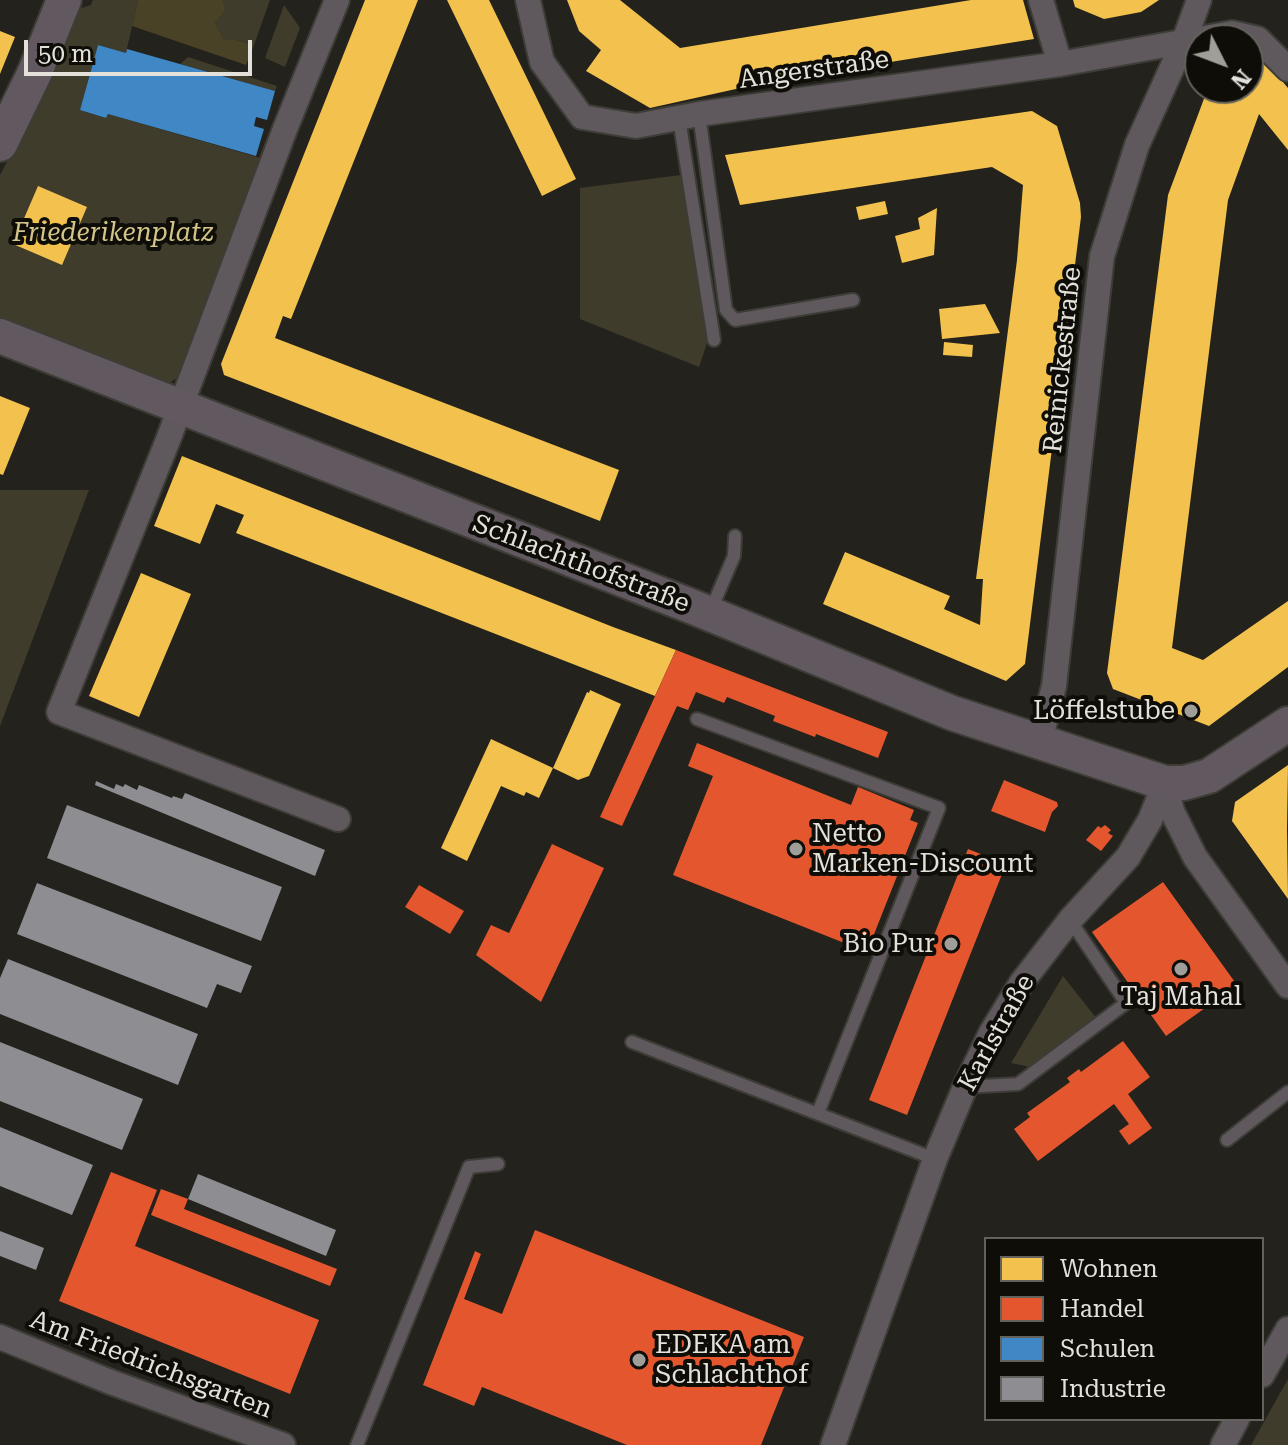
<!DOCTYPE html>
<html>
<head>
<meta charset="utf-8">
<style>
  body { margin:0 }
  #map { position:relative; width:1288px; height:1445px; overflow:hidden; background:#23221c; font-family:"Roboto Serif",serif }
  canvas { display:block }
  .legend { position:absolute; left:984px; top:1237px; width:280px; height:184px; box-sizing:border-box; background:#0e0d08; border:2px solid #63625c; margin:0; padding:10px 14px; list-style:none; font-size:24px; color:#e3e1da }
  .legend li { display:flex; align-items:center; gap:16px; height:40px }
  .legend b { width:40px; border:2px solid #63625c }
  .north { position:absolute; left:1184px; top:24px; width:80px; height:80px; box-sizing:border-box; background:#0e0d08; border:2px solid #63625c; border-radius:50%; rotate:132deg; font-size:22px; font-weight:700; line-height:32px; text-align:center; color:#e3e1da }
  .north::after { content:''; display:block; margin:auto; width:28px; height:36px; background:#a09e98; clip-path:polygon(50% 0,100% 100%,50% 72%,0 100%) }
  .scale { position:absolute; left:24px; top:40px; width:228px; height:36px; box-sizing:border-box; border:4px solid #e3e1da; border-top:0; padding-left:10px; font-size:24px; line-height:28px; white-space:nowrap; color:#e3e1da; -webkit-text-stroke:6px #0e0d08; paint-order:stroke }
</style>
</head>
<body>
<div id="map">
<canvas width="1288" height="1445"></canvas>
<ul class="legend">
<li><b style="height:22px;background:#f2c14e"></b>Wohnen</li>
<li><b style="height:22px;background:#e4572e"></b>Handel</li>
<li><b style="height:22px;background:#3f88c5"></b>Schulen</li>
<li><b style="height:22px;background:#8d8d92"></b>Industrie</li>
</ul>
<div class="north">N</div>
<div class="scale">50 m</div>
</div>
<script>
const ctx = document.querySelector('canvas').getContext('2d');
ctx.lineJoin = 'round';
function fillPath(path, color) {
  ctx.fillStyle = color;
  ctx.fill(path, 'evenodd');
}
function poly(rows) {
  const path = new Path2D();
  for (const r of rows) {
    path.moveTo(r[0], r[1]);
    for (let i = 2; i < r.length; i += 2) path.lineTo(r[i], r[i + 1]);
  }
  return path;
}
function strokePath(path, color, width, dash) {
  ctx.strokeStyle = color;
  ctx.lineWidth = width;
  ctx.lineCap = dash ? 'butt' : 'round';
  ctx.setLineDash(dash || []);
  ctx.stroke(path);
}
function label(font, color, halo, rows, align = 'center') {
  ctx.font = font + ' "Roboto Serif",serif';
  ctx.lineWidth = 8;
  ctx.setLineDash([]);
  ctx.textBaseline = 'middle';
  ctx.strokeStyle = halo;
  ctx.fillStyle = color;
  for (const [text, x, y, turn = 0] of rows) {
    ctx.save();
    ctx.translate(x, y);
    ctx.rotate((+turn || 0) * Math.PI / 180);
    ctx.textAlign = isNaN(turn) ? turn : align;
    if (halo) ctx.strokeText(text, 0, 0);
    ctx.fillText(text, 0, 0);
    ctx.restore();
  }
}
const green = poly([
  [93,0,138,0,126,53,98,45,80,110,106,118,108,114,264,159,180,376,164,387,0,318,0,175,43,94,62,52,75,10,91,5],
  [223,0,270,0,254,45,232,39,224,41,215,23,226,10],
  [284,5,300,28,285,67,265,58],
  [188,57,277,86,275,91,180,64],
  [681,175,708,340,699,367,580,319,580,188],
  [0,490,89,490,0,726],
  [1063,976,1097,1019,1035,1068,1011,1063],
  [1288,1379,1288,1445,1251,1445]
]);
const forest = poly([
  [138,0,223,0,226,10,215,23,224,40,232,39,254,45,246,65,132,26]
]);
const homes = poly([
  [365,0,418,0,291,319,283,316,275,338,619,470,600,521,224,375,221,364],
  [447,0,489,0,576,179,542,196],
  [567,0,620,0,680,48,971,0,1023,0,1034,39,772,81,650,108,586,71,601,50,579,31],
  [1073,0,1159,0,1141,12,1104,19,1075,7],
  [0,31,15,37,0,74],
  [1267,63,1288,88,1288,150,1259,114,1228,200,1172,648,1203,660,1288,601,1288,667,1209,726,1113,689,1107,673,1168,195,1208,88,1248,88,1248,67],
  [1032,111,1057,126,1080,203,1081,217,1025,664,1006,681,823,604,845,552,950,596,944,609,980,625,983,579,976,579,1017,260,1023,185,992,167,740,205,725,155],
  [38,186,87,207,62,265,13,244],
  [885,201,888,214,859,220,856,207],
  [937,208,934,255,902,263,895,236,920,229,918,218],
  [985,304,1000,333,942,339,939,309],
  [944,342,973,345,972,357,943,355],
  [0,396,30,408,3,475,0,474],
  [182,456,613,627,676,650,655,696,236,533,244,515,216,504,200,544,154,526],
  [141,573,191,594,139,717,89,696],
  [590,690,621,704,589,776,578,780,553,768,587,692,589,693],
  [491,739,553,768,539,798,526,792,524,796,501,786,467,861,441,848],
  [1288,765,1287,829,1288,899,1232,821,1235,802]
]);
const shops = poly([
  [676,650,888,732,878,758,816,734,815,737,773,721,775,716,727,697,724,703,696,692,688,710,677,706,622,826,600,817],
  [697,743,851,805,858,787,914,810,910,820,918,823,867,952,673,875,713,776,688,766],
  [1004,780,1057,802,1058,806,1052,812,1045,832,991,811],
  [1105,825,1111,830,1108,833,1113,836,1101,851,1086,840,1098,826,1101,828],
  [552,844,604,868,541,1002,476,955,491,925,509,933],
  [968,849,1006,864,907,1115,869,1100],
  [1163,882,1237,985,1166,1036,1092,932],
  [419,885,464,911,450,934,405,907],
  [1123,1041,1150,1077,1128,1094,1152,1128,1129,1145,1119,1131,1129,1124,1114,1104,1038,1161,1014,1129,1030,1117,1027,1113,1070,1082,1067,1078,1079,1069,1081,1072],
  [111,1172,157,1190,135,1246,319,1320,290,1394,59,1301],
  [161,1189,188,1199,184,1209,337,1269,330,1286,151,1215],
  [535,1230,804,1337,761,1445,627,1445,482,1387,474,1406,423,1385,475,1251,481,1254,464,1299,502,1314]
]);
const schools = poly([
  [98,45,126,53,127,49,275,91,267,120,256,117,254,126,264,129,256,156,108,114,106,118,80,110]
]);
const industry = poly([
  [96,781,114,789,116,784,123,787,125,784,137,790,139,785,172,798,173,796,182,799,185,793,325,850,315,876,95,785],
  [67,805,282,887,261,941,47,858],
  [37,883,252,966,241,993,217,984,207,1008,17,934],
  [8,959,198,1034,178,1085,0,1014,0,978],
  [0,1042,143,1099,122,1150,0,1101],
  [0,1127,93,1165,72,1215,0,1186],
  [198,1174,336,1230,326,1256,188,1199],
  [0,1231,44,1248,36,1270,0,1256]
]);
const service = poly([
  [699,114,726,310,735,320,853,300],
  [679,118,714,340],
  [710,612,734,556,735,536],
  [697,719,939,808,818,1113],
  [632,1042,935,1159],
  [965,1087,1018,1084,1126,1003,1070,920],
  [1227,1140,1288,1092],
  [357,1445,469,1167,498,1164]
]);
const minor = poly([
  [337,0,285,129,168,440,59,712,338,819],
  [528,0,542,62,582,117,636,126,699,114,1060,64,1232,33,1258,39,1288,69],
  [1041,0,1060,64],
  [1040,741,1054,686,1102,256,1137,145,1184,41,1199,0],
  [1165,783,1172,811,1195,857,1288,986],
  [0,1337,108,1381,283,1445],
  [1262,1375,1288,1329],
  [833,1445,935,1159,965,1087,991,1033,1022,982,1070,920,1128,857,1150,820,1165,783],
  [1223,1445,1237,1419]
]);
const secondary = poly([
  [0,144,35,72,64,0],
  [0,336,693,607,952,713,1165,783,1184,783,1209,776,1288,724]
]);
const markers = [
  [1191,711,8,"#a09e98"],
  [796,849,8,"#a09e98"],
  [951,944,8,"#a09e98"],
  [1181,969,8,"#a09e98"],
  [639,1360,8,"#a09e98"]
];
const streetNames = [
  ["Angerstraße",814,70,-8],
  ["Reinickestraße",1063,360,-84],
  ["Schlachthofstraße",581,564,21],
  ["Karlstraße",997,1033,-61],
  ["Am Friedrichsgarten",151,1365,21]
];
const parkNames = [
  ["Friederikenplatz",113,233]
];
const poiNames = [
  ["Löffelstube",1175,711],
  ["Netto",812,834,"left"],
  ["Marken-Discount",812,864,"left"],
  ["Bio Pur",935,944],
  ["Taj Mahal",1181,997,"center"],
  ["EDEKA am",655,1345,"left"],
  ["Schlachthof",655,1375,"left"]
];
fillPath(green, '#403c2b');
fillPath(forest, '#494226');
fillPath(homes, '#f2c14e');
fillPath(shops, '#e4572e');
fillPath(schools, '#3f88c5');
fillPath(industry, '#8d8d92');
strokePath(service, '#3d3c37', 16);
strokePath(minor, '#3d3c37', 28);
strokePath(secondary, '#3d3c37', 38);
strokePath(service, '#5f585d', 12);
strokePath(minor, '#5f585d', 24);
strokePath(secondary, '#61595f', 34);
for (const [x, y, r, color] of markers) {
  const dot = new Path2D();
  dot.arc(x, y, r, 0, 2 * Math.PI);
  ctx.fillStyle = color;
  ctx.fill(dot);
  strokePath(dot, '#0e0d08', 3);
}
label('26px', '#e3e1da', '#0e0d08', streetNames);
label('italic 26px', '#d3c489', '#0e0d08', parkNames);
label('26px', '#e3e1da', '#0e0d08', poiNames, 'right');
</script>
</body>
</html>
